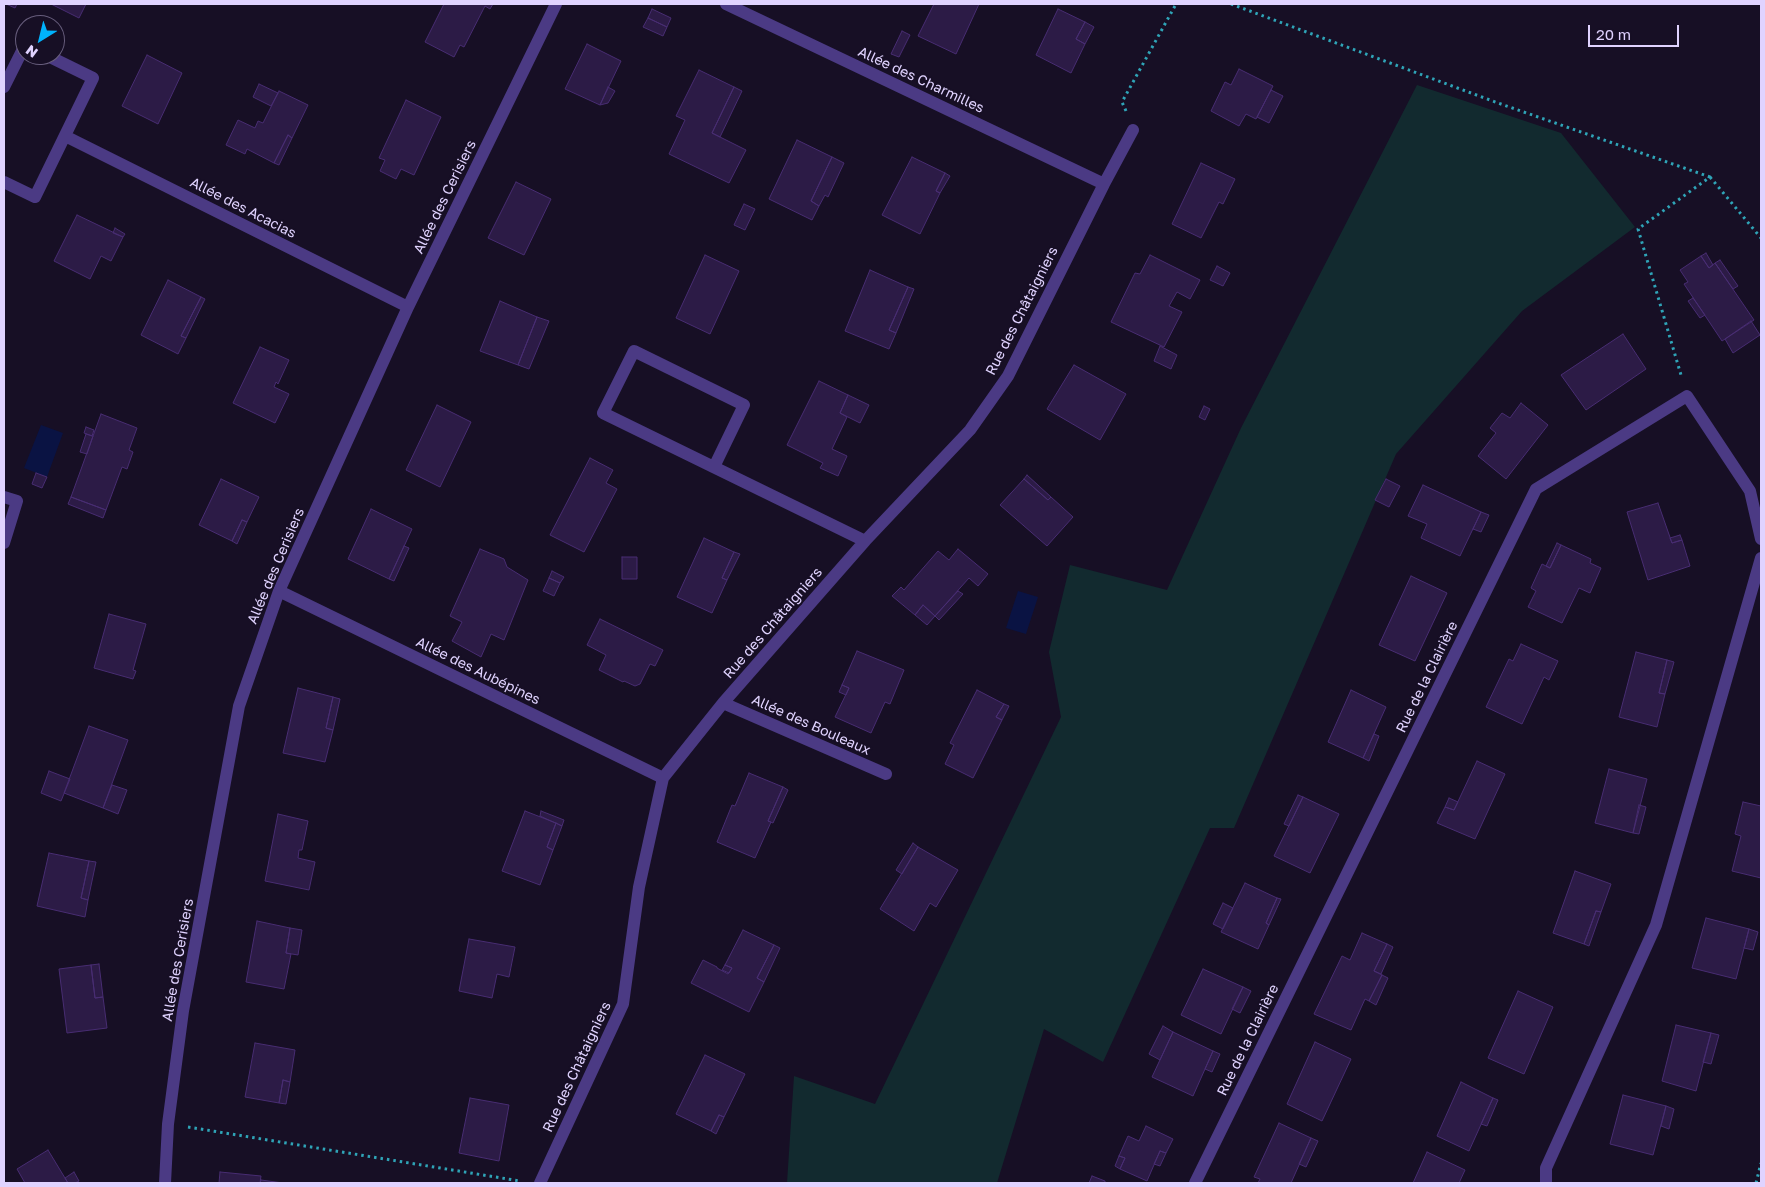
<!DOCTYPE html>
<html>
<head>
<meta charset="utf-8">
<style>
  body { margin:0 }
  #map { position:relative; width:1765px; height:1187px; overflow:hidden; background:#170f25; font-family:"Golos Text",sans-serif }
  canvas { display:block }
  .frame { position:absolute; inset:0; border:5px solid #e0d3ff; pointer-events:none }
  .north { position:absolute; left:15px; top:15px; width:50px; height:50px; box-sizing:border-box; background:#170f25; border:1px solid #675d7c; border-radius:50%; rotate:216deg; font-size:14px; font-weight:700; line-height:20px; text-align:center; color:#e0d3ff }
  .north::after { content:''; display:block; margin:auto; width:18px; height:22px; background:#00b2fd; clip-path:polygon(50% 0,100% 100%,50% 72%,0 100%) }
  .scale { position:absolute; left:1588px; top:25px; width:91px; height:22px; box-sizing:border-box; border:2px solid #e0d3ff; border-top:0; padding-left:6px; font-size:15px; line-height:18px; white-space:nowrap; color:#e0d3ff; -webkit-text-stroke:4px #170f25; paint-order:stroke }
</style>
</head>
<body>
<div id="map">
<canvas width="1765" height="1187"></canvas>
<div class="frame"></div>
<div class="north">N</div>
<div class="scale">20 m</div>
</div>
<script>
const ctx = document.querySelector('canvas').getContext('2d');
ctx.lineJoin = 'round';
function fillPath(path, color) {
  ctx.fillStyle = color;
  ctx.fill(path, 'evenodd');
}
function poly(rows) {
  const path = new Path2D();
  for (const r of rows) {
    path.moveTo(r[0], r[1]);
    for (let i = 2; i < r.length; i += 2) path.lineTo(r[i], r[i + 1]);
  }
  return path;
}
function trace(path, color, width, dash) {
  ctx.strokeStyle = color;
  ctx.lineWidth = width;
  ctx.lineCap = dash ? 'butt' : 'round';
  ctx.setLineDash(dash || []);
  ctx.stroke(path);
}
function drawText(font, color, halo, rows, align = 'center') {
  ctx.font = font + ' "Golos Text",sans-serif';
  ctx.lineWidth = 4;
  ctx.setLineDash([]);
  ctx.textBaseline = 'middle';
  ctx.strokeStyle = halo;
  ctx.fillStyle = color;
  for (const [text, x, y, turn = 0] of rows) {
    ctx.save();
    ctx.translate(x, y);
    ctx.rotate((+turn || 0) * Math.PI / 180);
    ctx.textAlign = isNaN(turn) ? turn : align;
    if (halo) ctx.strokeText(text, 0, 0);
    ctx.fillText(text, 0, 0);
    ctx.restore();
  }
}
fillPath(poly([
  [1417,85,1561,133,1635,227,1522,311,1396,454,1234,828,1210,828,1103,1062,1044,1029,997,1183,787,1183,794,1076,875,1104,1061,717,1049,652,1070,565,1167,590,1241,428]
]), '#122a2f');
fillPath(poly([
  [41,425,63,433,47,477,24,468],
  [1018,591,1038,597,1026,634,1006,628]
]), '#0a1343');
const building = poly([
  [6,4,17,4,15,8,6,4],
  [51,4,86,4,79,18,51,4],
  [444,4,493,4,490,9,485,6,464,47,460,45,454,57,425,42,444,4],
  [934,4,979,4,956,54,918,36,934,4],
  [652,9,671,18,667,27,648,18,652,9],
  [1058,9,1085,22,1076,39,1085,44,1071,73,1036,55,1058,9],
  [648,18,667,27,663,36,643,27,648,18],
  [1085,22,1094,27,1085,44,1076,39,1085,22],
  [902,31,910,35,899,57,891,54,902,31],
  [587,44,621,61,600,105,565,89,587,44],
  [147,55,182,73,158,124,122,106,147,55],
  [1239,69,1273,86,1256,119,1246,114,1239,126,1211,111,1225,82,1231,85,1239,69],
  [699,70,734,87,712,133,746,150,729,183,669,154,685,120,676,116,699,70],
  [259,84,278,93,271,106,253,97,259,84],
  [608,87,615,91,608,103,600,105,608,87],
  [734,87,742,91,720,137,712,133,734,87],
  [1271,90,1283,96,1269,123,1257,117,1271,90],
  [279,91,308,105,292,138,288,135,274,163,247,149,245,154,226,145,238,120,255,128,258,121,263,123,279,91],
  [406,100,441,117,414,175,401,169,396,179,380,171,385,160,379,158,406,100],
  [288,135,292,138,279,165,274,163,288,135],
  [797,140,832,157,811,201,819,206,812,220,769,199,797,140],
  [832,157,844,163,828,197,825,195,819,206,811,201,832,157],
  [912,157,945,173,936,191,940,193,920,234,882,215,912,157],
  [1201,163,1235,179,1223,204,1219,202,1201,238,1172,224,1201,163],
  [945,173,950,176,940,193,936,191,945,173],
  [516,182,551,199,524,255,488,238,516,182],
  [744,204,755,209,745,230,734,225,744,204],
  [77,215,123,237,111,261,101,256,90,279,54,261,77,215],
  [115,228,125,234,123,237,113,233,115,228],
  [1706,253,1713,265,1709,268,1701,256,1706,253],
  [705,255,739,271,710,334,676,318,705,255],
  [1150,255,1200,280,1190,299,1177,292,1169,306,1182,312,1164,347,1111,322,1135,273,1140,274,1150,255],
  [1701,256,1709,268,1715,263,1754,320,1722,341,1684,284,1688,282,1680,270,1701,256],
  [1720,260,1738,286,1733,289,1715,263,1720,260],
  [1217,266,1230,273,1223,286,1210,280,1217,266],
  [870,270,908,287,889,330,896,333,889,349,845,331,870,270],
  [168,280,201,297,181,336,186,338,178,354,141,335,168,280],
  [908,287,914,289,896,333,889,330,908,287],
  [201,297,205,299,186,338,181,336,201,297],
  [1693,298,1705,315,1700,318,1688,301,1693,298],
  [500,301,537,317,518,365,480,351,500,301],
  [537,317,549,321,529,369,518,365,537,317],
  [1751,321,1760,335,1733,353,1725,339,1751,321],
  [1623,334,1646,369,1586,410,1561,375,1623,334],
  [1160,346,1177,355,1171,369,1154,361,1160,346],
  [260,347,289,360,278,384,276,382,274,387,289,394,275,423,233,403,260,347],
  [1074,365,1126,394,1100,440,1047,409,1074,365],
  [819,381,848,395,840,413,847,417,832,449,847,456,838,476,820,468,823,463,787,445,819,381],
  [848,395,869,405,860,423,840,413,848,395],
  [1521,403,1548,425,1506,479,1478,456,1496,433,1490,428,1502,413,1510,418,1521,403],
  [437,405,471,422,440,487,406,470,437,405],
  [1204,406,1210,409,1205,420,1199,417,1204,406],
  [101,414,137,428,129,450,133,452,127,469,122,467,106,510,71,497,101,414],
  [86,427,94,430,92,436,84,433,86,427],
  [86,434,93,436,87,454,80,452,86,434],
  [590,458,613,470,606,483,617,489,584,552,550,535,590,458],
  [36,473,47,477,42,488,32,484,36,473],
  [1027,475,1051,497,1048,500,1024,479,1027,475],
  [221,479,259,497,247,522,242,520,232,541,199,525,221,479],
  [1024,479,1048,500,1051,497,1073,517,1047,546,1000,505,1024,479],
  [1386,479,1400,486,1389,507,1375,500,1386,479],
  [1423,485,1481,512,1460,556,1421,538,1427,524,1408,516,1423,485],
  [71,497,106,510,103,518,68,504,71,497],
  [1658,503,1672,543,1682,540,1690,566,1648,580,1627,512,1658,503],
  [371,509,412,529,389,579,348,559,371,509],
  [1481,512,1489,515,1481,532,1473,529,1481,512],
  [242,520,247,522,237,544,232,541,242,520],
  [1680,535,1682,540,1672,543,1670,538,1680,535],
  [704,538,734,552,722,578,727,580,712,613,677,597,704,538],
  [1557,543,1561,545,1550,568,1546,566,1557,543],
  [1561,545,1591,559,1590,563,1601,568,1590,593,1579,588,1562,623,1528,607,1536,591,1531,588,1542,564,1550,568,1561,545],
  [404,546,409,548,394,581,389,579,404,546],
  [480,549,504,559,507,567,528,580,504,640,491,634,481,657,452,641,462,622,450,616,480,549],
  [958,549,988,574,978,586,969,578,935,616,923,605,915,615,892,596,901,587,904,590,938,551,949,560,958,549],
  [734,552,740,554,727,580,722,578,734,552],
  [622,557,637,557,637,579,622,579,622,557],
  [552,571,564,577,560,583,549,578,552,571],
  [1411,576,1447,593,1415,661,1379,645,1411,576],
  [549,578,560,583,554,596,543,591,549,578],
  [958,591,963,594,939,620,935,616,958,591],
  [923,605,935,616,927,625,915,615,923,605],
  [109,614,146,624,133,670,136,671,133,679,94,668,109,614],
  [600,619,663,650,655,666,650,664,640,684,635,686,624,681,623,682,599,670,606,655,587,645,600,619],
  [1521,644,1558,661,1549,680,1544,677,1522,724,1486,707,1509,659,1513,661,1521,644],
  [857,651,904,670,890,704,885,702,871,733,835,717,849,688,842,685,857,651],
  [1636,652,1667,660,1659,693,1665,694,1657,727,1619,717,1636,652],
  [1667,660,1674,662,1665,694,1659,693,1667,660],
  [842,685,849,688,846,695,839,692,842,685],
  [298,688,333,697,326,728,333,730,325,762,283,753,298,688],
  [977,690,1004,704,996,717,1002,720,973,778,945,764,954,745,950,743,977,690],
  [1351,690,1386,707,1363,758,1328,742,1351,690],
  [333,697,340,699,333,730,326,728,333,697],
  [1004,704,1009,706,1002,720,996,717,1004,704],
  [89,726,128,740,103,808,64,793,89,726],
  [1374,734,1379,736,1369,761,1363,758,1374,734],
  [1477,761,1505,774,1475,839,1437,823,1445,807,1454,810,1477,761],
  [1609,769,1647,779,1633,833,1595,823,1609,769],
  [49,771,70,779,61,801,41,793,49,771],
  [749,773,783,787,768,821,771,822,755,858,717,842,732,805,735,806,749,773],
  [112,785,127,790,118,814,103,808,112,785],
  [783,787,788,790,773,823,768,821,783,787],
  [1298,795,1303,797,1289,826,1284,824,1298,795],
  [1303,797,1339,814,1310,873,1274,856,1303,797],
  [1449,798,1458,802,1454,810,1445,807,1449,798],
  [1743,802,1761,806,1761,878,1732,871,1741,836,1735,834,1743,802],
  [1639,805,1646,807,1639,834,1633,833,1639,805],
  [525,811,556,823,547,847,553,850,540,885,502,871,525,811],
  [541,811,564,820,562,826,540,816,541,811],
  [278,814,308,821,302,850,299,850,298,858,315,862,309,890,265,881,278,814],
  [556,823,562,826,553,850,547,847,556,823],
  [913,843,918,847,902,874,896,870,913,843],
  [918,847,958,870,936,907,930,903,914,931,880,909,918,847],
  [49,853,89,861,81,898,88,900,85,917,37,906,49,853],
  [89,861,96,862,88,900,81,898,89,861],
  [1575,871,1611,884,1601,912,1596,911,1584,944,1553,933,1575,871],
  [1245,883,1277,898,1266,923,1269,925,1258,949,1221,932,1245,883],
  [1277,898,1281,899,1269,925,1266,923,1277,898],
  [1223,903,1233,908,1223,929,1213,924,1223,903],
  [1596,911,1601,912,1589,946,1584,944,1596,911],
  [1706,918,1749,929,1736,979,1692,968,1706,918],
  [257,921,290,928,286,953,291,954,284,989,246,982,257,921],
  [290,928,302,930,298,955,286,953,290,928],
  [1749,929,1758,932,1753,950,1744,948,1749,929],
  [743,930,774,945,757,978,764,982,749,1012,691,983,703,960,717,967,717,968,728,974,732,968,725,965,743,930],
  [1362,933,1387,944,1374,971,1382,975,1369,1001,1365,999,1351,1030,1314,1014,1342,956,1350,960,1362,933],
  [469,939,515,947,509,977,497,974,492,998,459,991,469,939],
  [1387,944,1393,947,1381,974,1374,971,1387,944],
  [774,945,780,948,764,982,757,978,774,945],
  [99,964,103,997,95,998,91,965,99,964],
  [91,965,95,998,103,997,107,1028,67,1033,59,969,91,965],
  [725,965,732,968,729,973,722,970,725,965],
  [1203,969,1243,987,1221,1034,1181,1015,1203,969],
  [1382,975,1388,978,1376,1005,1369,1001,1382,975],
  [1243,987,1251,991,1240,1013,1232,1009,1243,987],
  [1518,991,1553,1007,1524,1074,1488,1058,1518,991],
  [1676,1025,1711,1033,1696,1091,1662,1081,1676,1025],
  [1163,1026,1173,1032,1160,1060,1149,1054,1163,1026],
  [1173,1032,1213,1051,1193,1096,1152,1077,1173,1032],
  [1711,1033,1719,1035,1711,1064,1703,1062,1711,1033],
  [1315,1042,1351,1059,1322,1121,1287,1104,1315,1042],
  [255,1043,295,1050,290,1082,283,1080,279,1103,245,1097,255,1043],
  [1213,1051,1220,1054,1212,1072,1205,1069,1213,1051],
  [705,1055,745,1074,724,1117,719,1115,711,1131,676,1114,705,1055],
  [283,1080,290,1082,286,1104,279,1103,283,1080],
  [1461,1082,1493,1098,1469,1151,1437,1136,1461,1082],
  [1623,1095,1666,1106,1653,1155,1610,1144,1623,1095],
  [470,1098,509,1105,499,1161,459,1153,470,1098],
  [1493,1098,1498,1100,1487,1126,1481,1124,1493,1098],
  [1666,1106,1674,1109,1669,1129,1661,1126,1666,1106],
  [719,1115,724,1117,716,1134,711,1131,719,1115],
  [1279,1123,1311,1138,1291,1183,1258,1183,1260,1179,1254,1177,1279,1123],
  [1146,1126,1173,1139,1166,1153,1160,1151,1147,1181,1120,1169,1125,1158,1119,1156,1128,1136,1139,1141,1146,1126],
  [1311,1138,1318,1141,1306,1167,1299,1164,1311,1138],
  [48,1150,68,1183,25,1183,17,1169,48,1150],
  [1160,1151,1166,1153,1160,1166,1154,1164,1160,1151],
  [1427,1152,1465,1170,1459,1183,1413,1183,1427,1152],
  [1119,1156,1125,1158,1120,1169,1115,1166,1119,1156],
  [74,1172,79,1181,75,1183,68,1183,65,1178,74,1172],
  [220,1172,261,1176,260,1183,219,1183,220,1172],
  [1092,1176,1105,1181,1105,1183,1089,1183,1092,1176],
  [261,1180,283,1183,260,1183,261,1180]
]);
fillPath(building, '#2c1b46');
trace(building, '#482d72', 1);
trace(poly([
  [1231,4,1498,103,1710,177,1638,229,1681,375],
  [1126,111,1122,102,1176,4],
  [1710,177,1761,238],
  [188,1127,520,1181],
  [1756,1183,1761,1163]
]), '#2fa4b7', 3, [2.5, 4]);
trace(poly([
  [726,4,1104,184],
  [4,87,25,45],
  [65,136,408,307],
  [4,182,35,197,93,78,46,55],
  [714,467,744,405,634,351,603,413,865,541],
  [4,497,17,501,4,543],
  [279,591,663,778],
  [723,703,886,774],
  [165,1183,168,1124,183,1011,239,706,279,591,408,307,556,4],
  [540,1183,623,1004,639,887,663,778,723,703,865,541,970,430,1008,376,1104,184,1133,130],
  [1195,1183,1536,489,1687,396,1750,491,1761,539],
  [1546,1183,1546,1168,1656,925,1761,558]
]), '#4b3a84', 12);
drawText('14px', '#e0d3ff', '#170f25', [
  ["Allée des Charmilles",921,80,25],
  ["Allée des Cerisiers",445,197,-64],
  ["Allée des Acacias",243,208,27],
  ["Rue des Châtaigniers",1022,311,-63],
  ["Allée des Cerisiers",276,566,-67],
  ["Rue des Châtaigniers",773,623,-49],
  ["Allée des Aubépines",478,671,26],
  ["Rue de la Clairière",1427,677,-64],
  ["Allée des Bouleaux",811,725,24],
  ["Allée des Cerisiers",178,960,-80],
  ["Rue de la Clairière",1248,1040,-64],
  ["Rue des Châtaigniers",577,1067,-65]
]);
</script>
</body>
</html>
